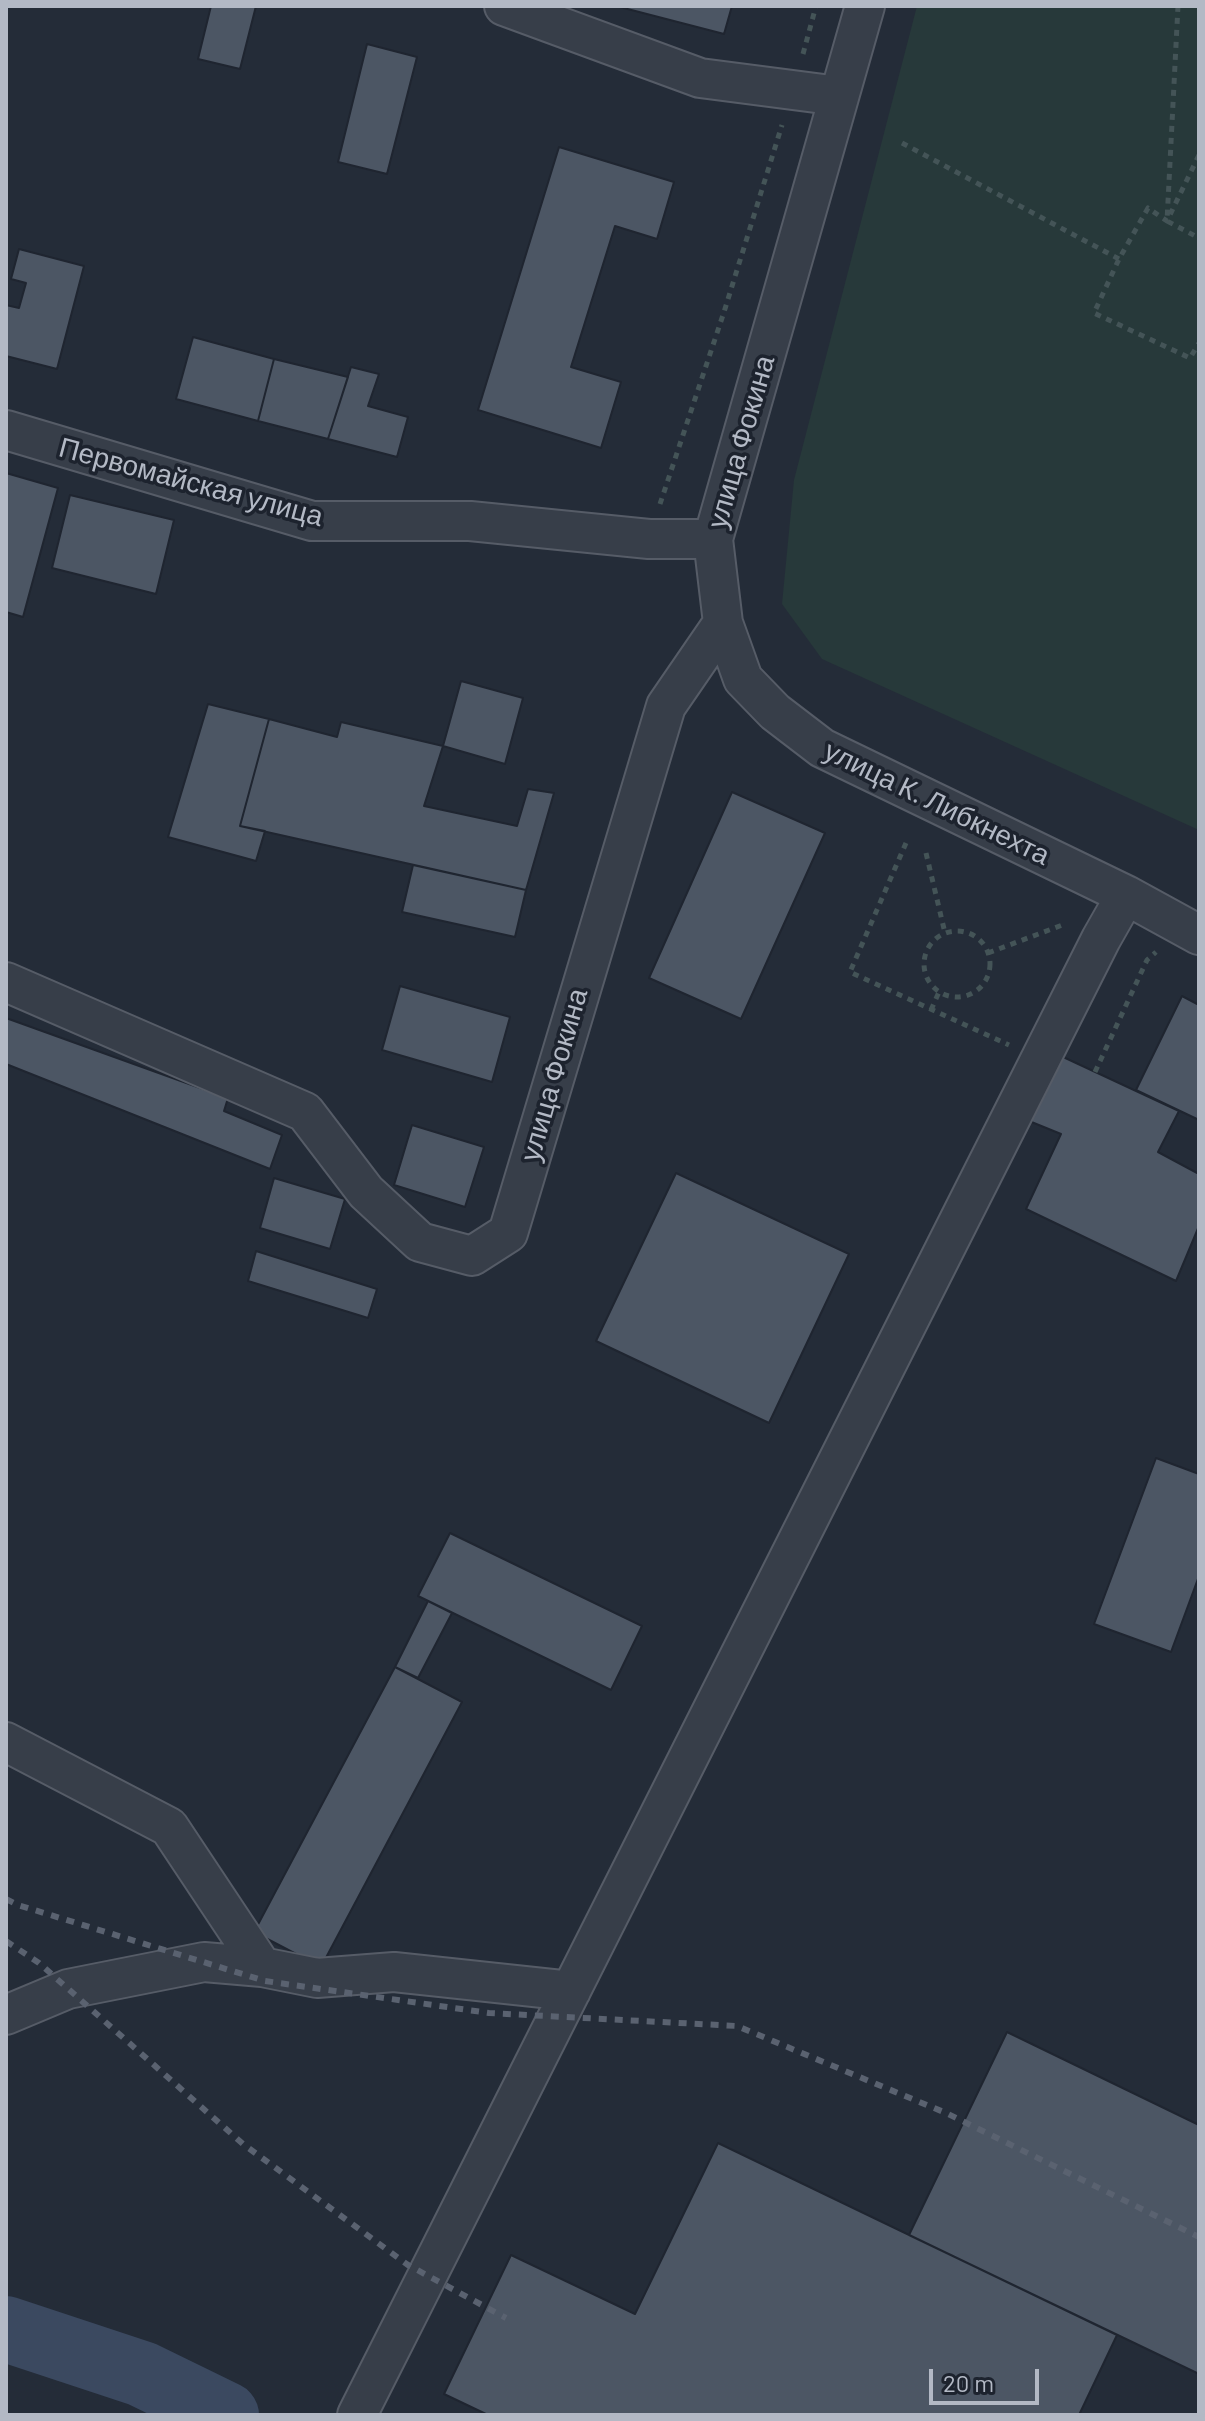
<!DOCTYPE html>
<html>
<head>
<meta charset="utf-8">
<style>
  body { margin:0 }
  #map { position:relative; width:1205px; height:2421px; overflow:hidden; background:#242c38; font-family:Barlow,sans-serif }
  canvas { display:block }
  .frame { position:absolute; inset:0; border:8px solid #b3b9c5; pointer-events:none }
  .scale { position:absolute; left:929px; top:2369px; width:110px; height:36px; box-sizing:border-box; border:4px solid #b3b9c5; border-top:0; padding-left:10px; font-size:24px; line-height:28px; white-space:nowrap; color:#b3b9c5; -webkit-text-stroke:6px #1d232e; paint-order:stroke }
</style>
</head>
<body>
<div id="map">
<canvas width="1205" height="2421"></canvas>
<div class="frame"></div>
<div class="scale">20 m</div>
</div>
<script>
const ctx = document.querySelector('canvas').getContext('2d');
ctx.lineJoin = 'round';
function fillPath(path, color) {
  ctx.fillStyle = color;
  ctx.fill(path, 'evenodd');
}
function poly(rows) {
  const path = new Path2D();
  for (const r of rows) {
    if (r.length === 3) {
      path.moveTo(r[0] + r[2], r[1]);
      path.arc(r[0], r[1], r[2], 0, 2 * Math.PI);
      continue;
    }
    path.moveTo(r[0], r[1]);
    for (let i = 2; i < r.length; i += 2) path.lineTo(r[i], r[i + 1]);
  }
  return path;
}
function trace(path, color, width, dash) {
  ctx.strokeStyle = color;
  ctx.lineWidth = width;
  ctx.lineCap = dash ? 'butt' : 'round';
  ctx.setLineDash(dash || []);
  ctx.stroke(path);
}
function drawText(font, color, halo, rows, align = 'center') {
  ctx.font = font + ' Barlow,sans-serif';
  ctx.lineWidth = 7;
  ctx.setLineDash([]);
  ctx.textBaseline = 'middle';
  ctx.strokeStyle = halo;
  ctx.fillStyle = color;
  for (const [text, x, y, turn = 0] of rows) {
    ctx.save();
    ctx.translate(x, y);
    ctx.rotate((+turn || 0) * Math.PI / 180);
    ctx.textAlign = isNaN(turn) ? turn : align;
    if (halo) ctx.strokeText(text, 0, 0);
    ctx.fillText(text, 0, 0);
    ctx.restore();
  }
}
fillPath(poly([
  [917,6,1199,6,1199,830,822,659,782,604,794,480]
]), '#27393a');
trace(poly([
  [6,2329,142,2374,226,2415]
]), '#3b4960', 66);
const building = poly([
  [211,6,256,6,240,69,198,59,211,6],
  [616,6,732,6,724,34,616,6],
  [367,44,417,57,387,174,338,162,367,44],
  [559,147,674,182,657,239,615,226,571,367,621,382,601,448,478,410,559,147],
  [19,249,84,266,57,369,6,356,6,305,19,308,26,283,11,279,19,249],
  [193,337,274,359,258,421,176,399,193,337],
  [274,359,348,377,328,439,258,421,274,359],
  [351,367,379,374,368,406,408,417,397,457,328,439,351,367],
  [6,473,58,488,23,617,6,612,6,473],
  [70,495,174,520,156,594,52,568,70,495],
  [461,681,523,698,505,764,443,746,461,681],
  [208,704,269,719,240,826,265,831,256,861,168,837,208,704],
  [269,719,337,737,341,722,443,746,424,806,517,826,528,789,554,793,526,890,240,826,269,719],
  [732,792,825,833,741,1019,649,978,732,792],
  [413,865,526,890,515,937,402,912,413,865],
  [400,986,510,1017,492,1082,382,1050,400,986],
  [1182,996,1199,1005,1199,1120,1136,1090,1182,996],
  [6,1018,228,1098,224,1111,282,1135,270,1169,6,1064,6,1018],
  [1061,1056,1179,1111,1158,1152,1199,1174,1199,1226,1176,1281,1026,1209,1061,1134,1029,1121,1061,1056],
  [412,1125,484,1147,465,1207,394,1185,412,1125],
  [676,1173,849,1254,769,1423,596,1341,676,1173],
  [274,1178,345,1199,330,1249,260,1228,274,1178],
  [256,1251,377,1289,368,1318,248,1281,256,1251],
  [1156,1458,1199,1474,1199,1576,1171,1652,1094,1624,1156,1458],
  [450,1533,642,1626,611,1690,418,1596,450,1533],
  [428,1601,452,1613,418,1678,395,1667,428,1601],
  [395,1667,462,1702,321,1967,254,1932,395,1667],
  [1007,2032,1199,2125,1199,2374,909,2235,1007,2032],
  [718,2143,1117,2335,1079,2415,488,2415,444,2394,511,2255,635,2314,718,2143]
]);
fillPath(building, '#4c5664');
trace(building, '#1f2530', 2);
const minor = poly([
  [504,6,700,78,839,96],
  [865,6,713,539,723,623,743,679,775,712,822,748,1126,895,1199,935],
  [6,430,312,521,470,521,649,539,713,539],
  [6,982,305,1112,366,1192,420,1242,472,1256,508,1233,666,706,723,623],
  [6,1742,169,1827,262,1967],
  [6,2015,68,1989,204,1962,262,1967,317,1978,394,1972,571,1991],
  [357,2415,1101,939,1126,895]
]);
trace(minor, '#565c67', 42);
trace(poly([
  [1178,6,1167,221,1199,238],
  [803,54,816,6],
  [902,143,1119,259],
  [1199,155,1167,221,1148,208,1119,259,1094,313,1190,358,1199,343],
  [660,504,724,312,782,125],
  [906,843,850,972,1009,1045],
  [926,853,945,933],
  [957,964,33],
  [988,953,1065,924],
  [931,1010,939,992],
  [1095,1072,1147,960,1156,952]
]), '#445457', 5, [6, 6]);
trace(minor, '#373e49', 38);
trace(poly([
  [6,1899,18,1905,265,1981,489,2013,737,2026,946,2113,1199,2237],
  [6,1941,39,1963,243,2144,408,2265,506,2318]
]), '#5a6270', 6, [8, 8]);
drawText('28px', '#b3b9c5', '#1d232e', [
  ["улица Фокина",741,442,-74],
  ["Первомайская улица",191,482,15],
  ["улица К. Либкнехта",937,803,26],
  ["улица Фокина",554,1075,-74]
]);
</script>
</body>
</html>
